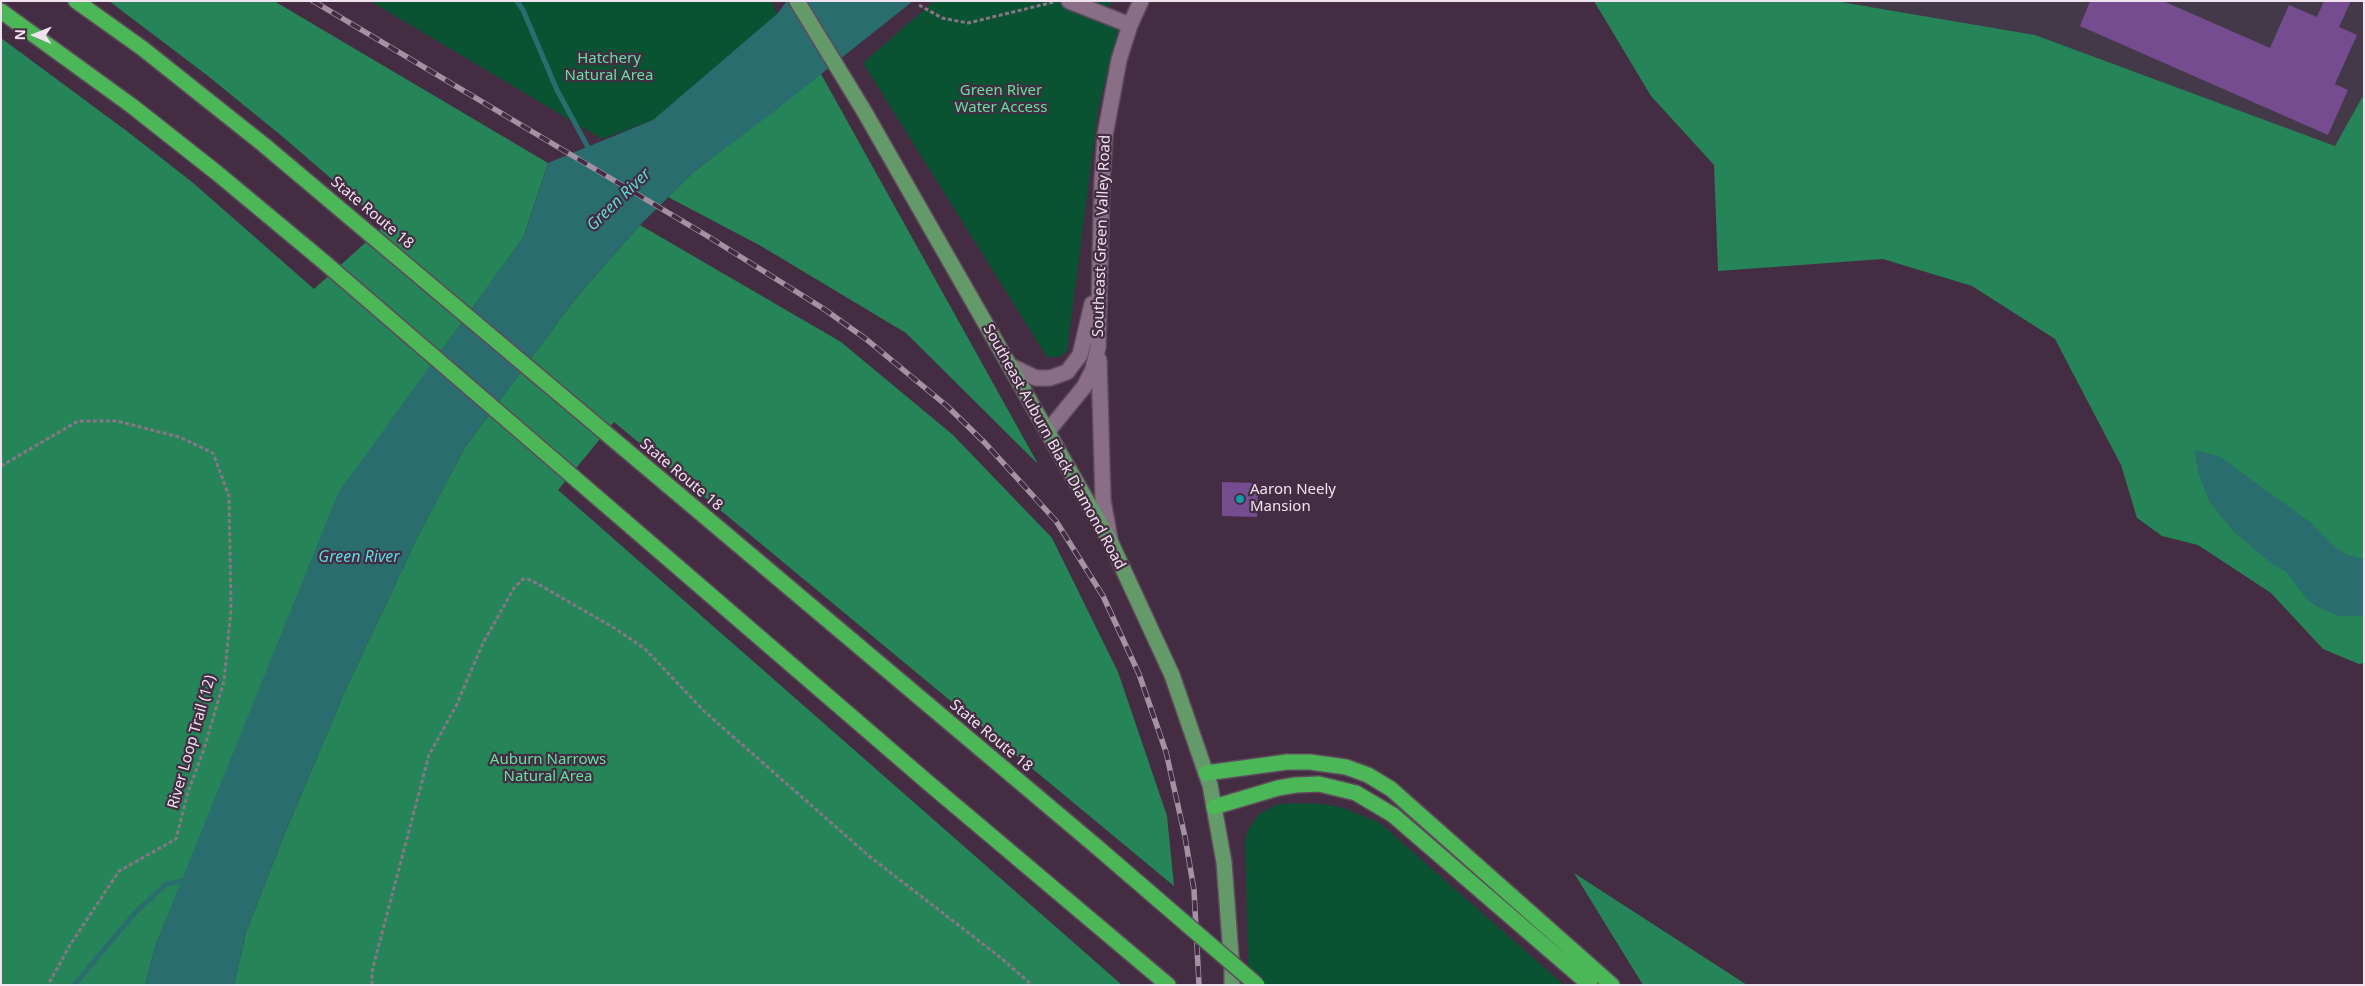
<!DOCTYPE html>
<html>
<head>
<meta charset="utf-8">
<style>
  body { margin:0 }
  #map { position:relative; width:2365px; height:986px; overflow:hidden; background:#442d42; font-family:"Noto Sans",sans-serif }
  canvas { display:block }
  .frame { position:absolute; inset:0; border:2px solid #f1e2ef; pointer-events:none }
  .north { position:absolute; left:10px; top:10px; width:50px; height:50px; -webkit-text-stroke:4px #442d42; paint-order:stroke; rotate:271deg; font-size:14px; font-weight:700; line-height:20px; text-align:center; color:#f1e2ef }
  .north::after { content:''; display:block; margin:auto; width:18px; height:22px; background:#f1e2ef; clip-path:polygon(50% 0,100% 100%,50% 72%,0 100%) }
</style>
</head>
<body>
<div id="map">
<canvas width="2365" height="986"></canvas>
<div class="frame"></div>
<div class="north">N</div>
</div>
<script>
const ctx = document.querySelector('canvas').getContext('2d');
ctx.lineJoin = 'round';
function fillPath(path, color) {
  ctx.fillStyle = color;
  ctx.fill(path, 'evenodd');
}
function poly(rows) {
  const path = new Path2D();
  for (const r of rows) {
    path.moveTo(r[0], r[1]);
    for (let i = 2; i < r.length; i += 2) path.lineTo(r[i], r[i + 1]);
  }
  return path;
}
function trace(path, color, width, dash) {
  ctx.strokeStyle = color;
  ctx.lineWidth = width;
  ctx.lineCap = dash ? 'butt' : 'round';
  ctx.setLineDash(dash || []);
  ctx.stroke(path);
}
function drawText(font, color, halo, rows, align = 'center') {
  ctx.font = font + ' "Noto Sans",sans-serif';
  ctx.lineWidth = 4.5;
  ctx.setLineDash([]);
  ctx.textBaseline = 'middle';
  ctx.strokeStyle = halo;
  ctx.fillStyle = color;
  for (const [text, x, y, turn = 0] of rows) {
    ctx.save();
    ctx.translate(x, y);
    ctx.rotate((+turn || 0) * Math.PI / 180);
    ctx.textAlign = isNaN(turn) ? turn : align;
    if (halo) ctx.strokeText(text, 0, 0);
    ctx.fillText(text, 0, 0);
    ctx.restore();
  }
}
fillPath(poly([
  [1835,1,2364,1,2364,94,2335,146,2035,35]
]), '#433949');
fillPath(poly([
  [370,1,772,1,777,14,653,120,602,139],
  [934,1,1112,1,1108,10,1120,23,1098,110,1067,351,1059,357,1047,357,863,63],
  [1292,803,1325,804,1344,808,1380,823,1564,985,1249,985,1245,840,1248,830,1259,814,1276,805]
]), '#095333');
fillPath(poly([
  [109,1,274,1,548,163,523,238,419,382,217,797,156,944,145,985,1,985,1,38,128,132,192,182,314,289,385,225,283,137,208,76],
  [1594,1,1835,1,2035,35,2335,146,2364,94,2364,663,2359,664,2323,649,2271,593,2198,545,2162,536,2137,518,2121,465,2055,339,1972,286,1883,259,1718,271,1714,165,1651,96],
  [821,74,1038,464,906,333,761,246,668,197,696,170],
  [640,225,841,342,953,435,1052,538,1118,672,1167,816,1174,886,614,422,558,490,1122,985,234,985,246,932,285,833,345,691,417,538,465,447,575,299],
  [1574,873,1747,985,1643,985]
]), '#258558');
fillPath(poly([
  [787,1,913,1,776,110,696,170,640,225,575,299,465,447,417,538,345,691,285,833,246,932,234,985,145,985,156,944,338,493,523,238,548,163,653,120,777,14],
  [2194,450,2219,456,2310,522,2336,548,2348,555,2364,559,2364,616,2339,616,2316,606,2307,599,2285,571,2273,565,2233,531,2209,501,2199,475]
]), '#296d6e');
trace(poly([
  [517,1,523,10,557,90,590,151],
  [74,985,135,913,166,884,188,880]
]), '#296d6e', 5);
fillPath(poly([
  [2090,1,2163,1,2270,48,2289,5,2317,17,2324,1,2351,1,2339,27,2357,35,2335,84,2348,90,2328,135,2080,26],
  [1222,482,1258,483,1257,517,1222,516]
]), '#754c8f');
const minor = poly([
  [1069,1,1130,25],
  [1099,360,1103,500,1110,539],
  [1011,366,1036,378,1050,378,1067,372,1080,355,1092,304],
  [1048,431,1084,387,1093,369,1098,347,1102,181,1105,135,1119,60,1130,25,1141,1]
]);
const major = poly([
  [797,1,864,111,1111,543,1172,675,1210,785,1224,862,1232,969,1232,985]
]);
const highway = poly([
  [76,1,142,48,264,145,1097,847],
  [1,11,132,106,217,173,324,262,932,786,1168,985],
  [1206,773,1287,762,1310,762,1346,767,1368,775,1391,789,1612,985],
  [1214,807,1278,788,1296,785,1319,784,1356,793,1393,815,1590,985]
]);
trace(minor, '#5e4a5c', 18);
trace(major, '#5e4a5c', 18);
trace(highway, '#5e4a5c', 18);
trace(poly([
  [919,5,942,18,968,23,1054,2],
  [1,466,78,421,117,421,179,437,213,453,229,496,231,610,224,681,204,749,188,792,176,839,119,871,70,945,48,985],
  [372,985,372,971,429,755,456,706,483,643,514,588,523,579,531,580,616,629,645,649,705,712,869,856,1001,958,1032,985]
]), '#897587', 3, [4, 2.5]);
trace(minor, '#896e86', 15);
trace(major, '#649a6a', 15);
trace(highway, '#4bb757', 15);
const rail = poly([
  [313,1,709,237,824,309,866,339,947,406,985,443,1056,521,1103,596,1139,674,1166,752,1185,837,1194,890,1199,985]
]);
trace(rail, '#a491a2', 5.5);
trace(rail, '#442d42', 4, [11]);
const highwayBridge = poly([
  [1097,847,1257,985]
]);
trace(highwayBridge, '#5e4a5c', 18, []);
trace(highwayBridge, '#4bb757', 15);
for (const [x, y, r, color] of [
  [1240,499,5,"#0f9aa8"]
]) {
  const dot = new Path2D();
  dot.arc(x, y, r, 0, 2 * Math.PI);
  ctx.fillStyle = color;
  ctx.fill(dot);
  trace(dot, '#442d42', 2);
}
drawText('15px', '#64dfa0', '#442d42', [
  ["Hatchery",609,59],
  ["Natural Area",609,76],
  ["Green River",1001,91],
  ["Water Access",1001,108],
  ["Auburn Narrows",548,760],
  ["Natural Area",548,777]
]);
drawText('15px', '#f1e2ef', '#442d42', [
  ["State Route 18",372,213,40],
  ["Southeast Green Valley Road",1102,236,-88],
  ["Southeast Auburn Black Diamond Road",1054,447,61],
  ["State Route 18",681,475,40],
  ["State Route 18",991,736,40],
  ["River Loop Trail (12)",192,742,-74]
]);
drawText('15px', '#f1e2ef', '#442d42', [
  ["Aaron Neely",1250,490],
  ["Mansion",1250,507]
], 'left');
drawText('italic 16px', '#59dcdf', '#442d42', [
  ["Green River",619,200,-44],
  ["Green River",359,557]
]);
</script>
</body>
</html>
